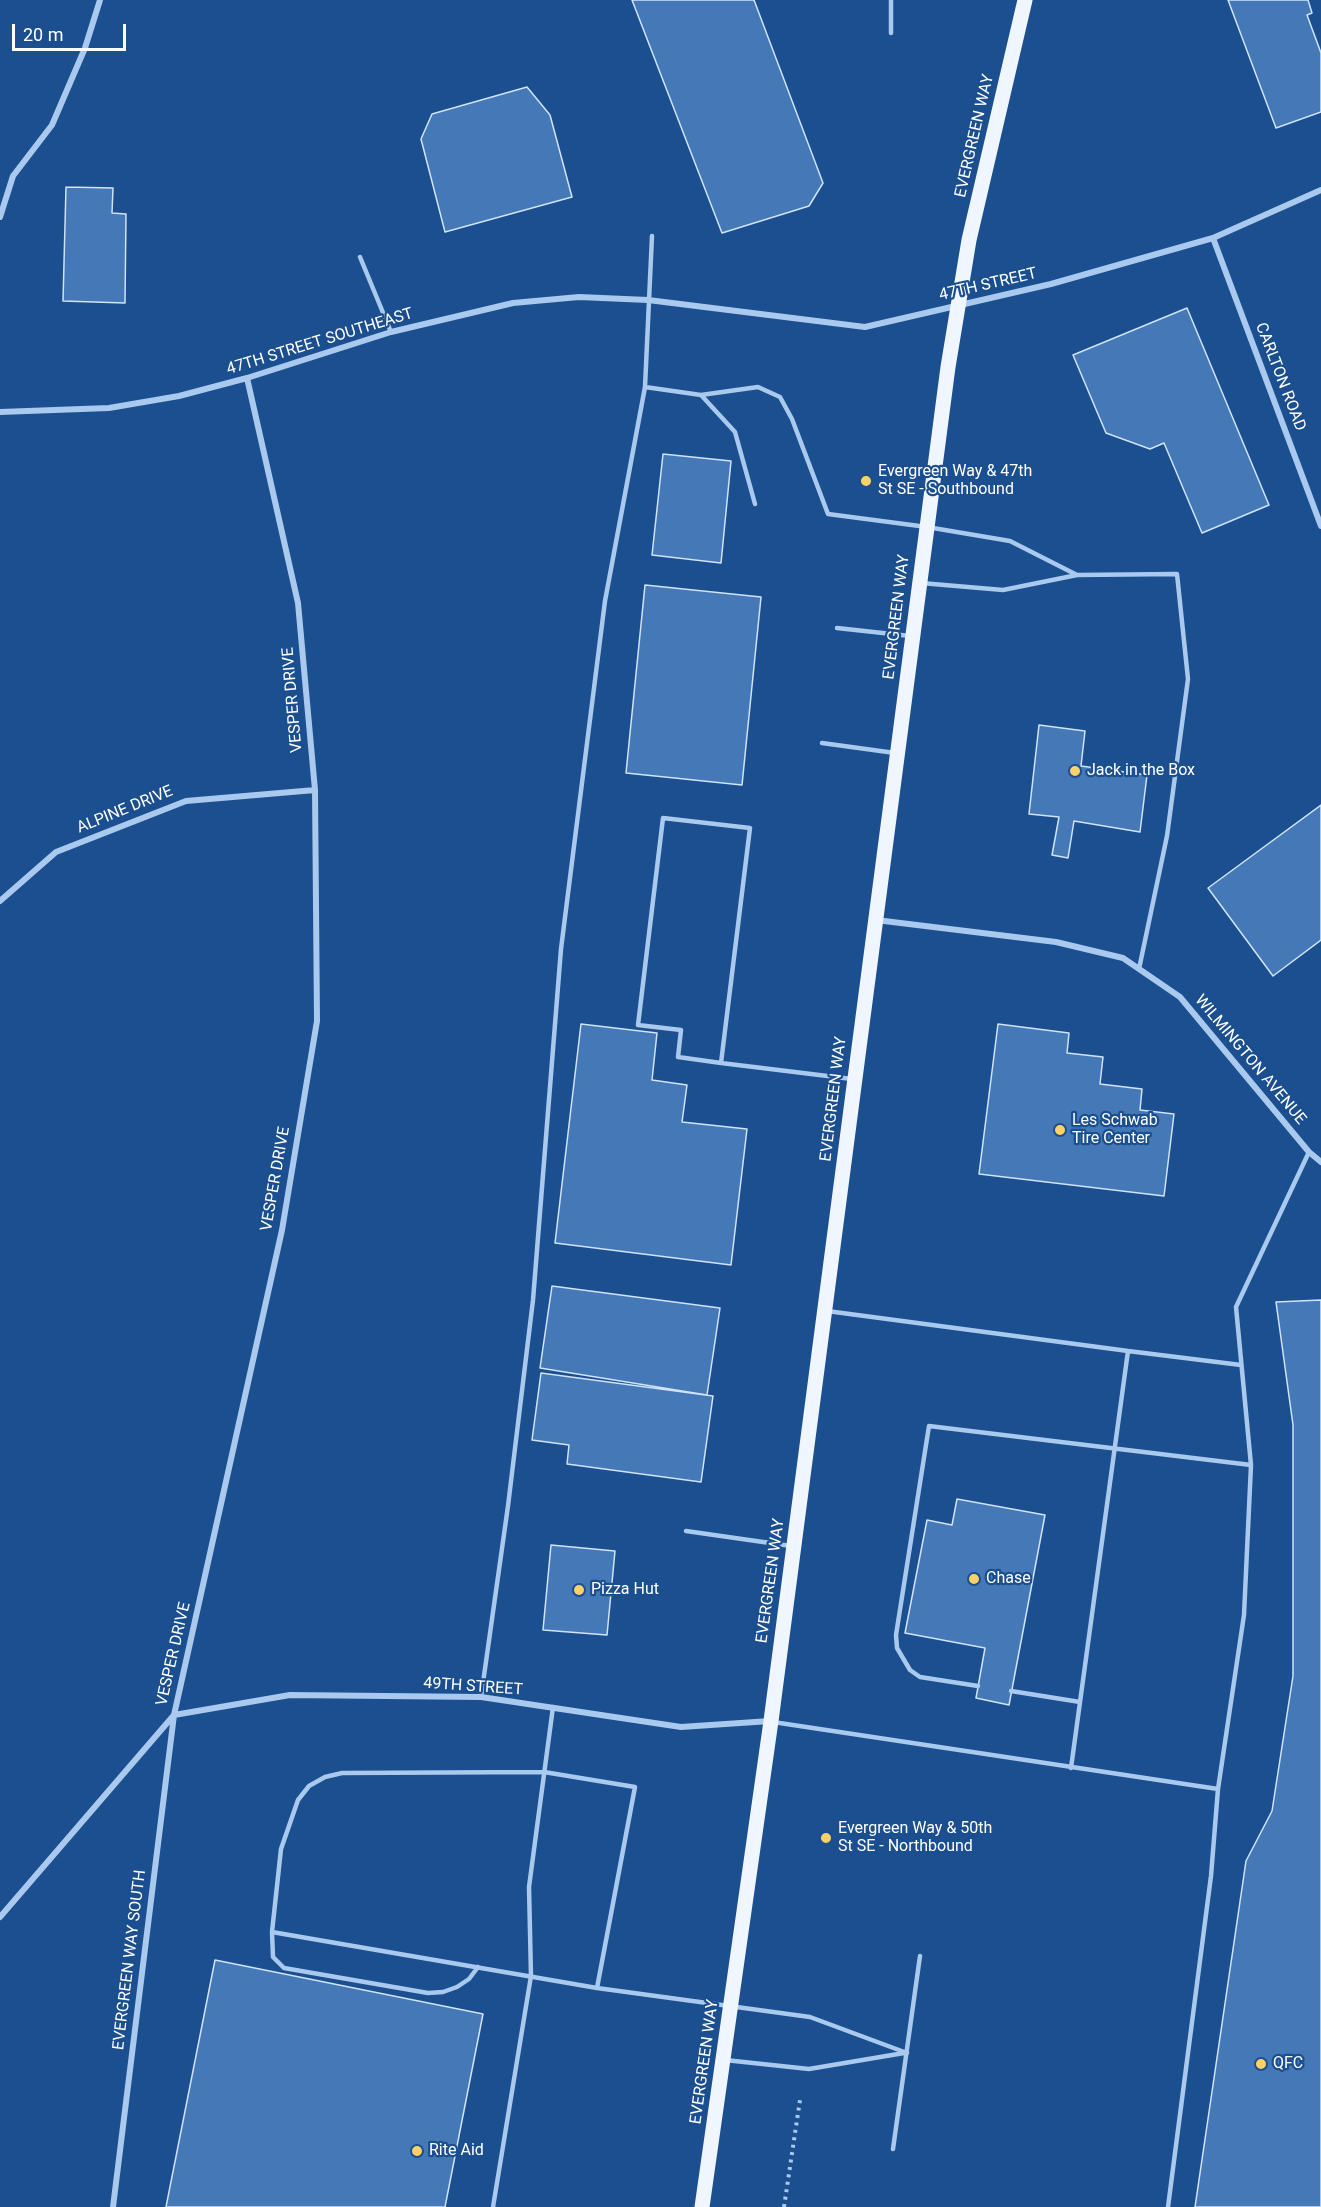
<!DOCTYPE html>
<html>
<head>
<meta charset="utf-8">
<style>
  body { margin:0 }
  #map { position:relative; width:1321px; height:2207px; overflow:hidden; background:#1b4f8f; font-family:Roboto,sans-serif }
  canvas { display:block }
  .scale { position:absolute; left:12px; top:24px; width:114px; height:27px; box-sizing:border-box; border:3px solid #fff; border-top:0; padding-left:8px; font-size:18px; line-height:21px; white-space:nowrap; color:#fff; -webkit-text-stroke:4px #1b4f8f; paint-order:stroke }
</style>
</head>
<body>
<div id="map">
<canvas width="1321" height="2207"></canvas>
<div class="scale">20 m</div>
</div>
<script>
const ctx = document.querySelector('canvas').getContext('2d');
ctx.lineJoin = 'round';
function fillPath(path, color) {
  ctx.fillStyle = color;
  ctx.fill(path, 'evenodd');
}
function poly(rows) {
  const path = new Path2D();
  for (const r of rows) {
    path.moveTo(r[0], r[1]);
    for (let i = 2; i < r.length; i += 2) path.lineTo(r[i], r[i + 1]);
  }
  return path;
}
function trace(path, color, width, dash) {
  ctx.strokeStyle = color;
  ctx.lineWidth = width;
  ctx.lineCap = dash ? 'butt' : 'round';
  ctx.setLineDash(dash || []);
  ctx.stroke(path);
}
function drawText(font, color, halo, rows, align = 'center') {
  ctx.font = font + ' Roboto,sans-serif';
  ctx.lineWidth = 4.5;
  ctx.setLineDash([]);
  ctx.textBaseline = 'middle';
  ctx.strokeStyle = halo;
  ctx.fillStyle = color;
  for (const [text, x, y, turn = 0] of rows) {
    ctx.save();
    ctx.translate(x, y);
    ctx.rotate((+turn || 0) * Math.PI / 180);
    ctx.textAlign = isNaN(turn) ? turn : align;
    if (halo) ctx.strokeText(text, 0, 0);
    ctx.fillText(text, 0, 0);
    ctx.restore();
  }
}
const building = poly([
  [632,0,754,0,823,183,809,206,722,233,632,0],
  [1228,0,1308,0,1312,13,1307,15,1321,53,1321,112,1276,128,1228,0],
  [527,87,550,115,572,197,445,232,421,139,432,114,527,87],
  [66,187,113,188,112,213,126,214,125,303,63,301,66,187],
  [1187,308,1269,505,1202,533,1164,443,1150,449,1106,433,1073,355,1187,308],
  [663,454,731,461,721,563,652,555,663,454],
  [645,585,761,597,742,785,626,773,645,585],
  [1039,725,1085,731,1081,766,1147,775,1140,832,1074,821,1068,858,1052,855,1059,817,1029,814,1039,725],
  [1321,805,1321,940,1273,976,1208,888,1321,805],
  [581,1024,657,1033,652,1080,687,1085,682,1122,747,1129,731,1265,555,1243,581,1024],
  [998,1024,1069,1033,1067,1053,1103,1057,1100,1084,1142,1089,1140,1110,1174,1114,1164,1196,979,1174,998,1024],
  [552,1286,720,1308,707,1395,540,1368,552,1286],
  [1321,1300,1321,2207,1195,2207,1246,1861,1272,1811,1293,1676,1293,1425,1276,1302,1321,1300],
  [541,1373,713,1396,701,1482,567,1464,569,1445,532,1440,541,1373],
  [957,1499,1045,1515,1009,1705,976,1698,985,1648,905,1633,927,1520,952,1525,957,1499],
  [551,1545,615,1551,607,1635,543,1630,551,1545],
  [215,1960,483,2014,445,2207,166,2207,215,1960]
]);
fillPath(building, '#4478b7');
trace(building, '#cfe3fa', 1.5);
trace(poly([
  [784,2207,800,2100]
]), '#a9c9ee', 4, [3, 4.5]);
trace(poly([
  [891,0,891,33],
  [652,236,645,387,701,395,735,432,755,504],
  [360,257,391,332],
  [701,395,758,387,780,397,792,419,828,514,927,527,1010,541,1077,575],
  [921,583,1003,590,1077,575,1177,574,1188,679,1167,836,1139,969],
  [837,628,910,636],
  [822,743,895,753],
  [721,1063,678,1057,681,1030,638,1025,663,818,750,828,721,1063,852,1079],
  [827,1311,1128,1351],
  [686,1531,791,1546],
  [978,1686,920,1677,910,1670,897,1648,896,1635,929,1426,1251,1465],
  [1011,1691,1080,1702],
  [481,1697,508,1506,533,1300,561,949,605,601,645,387],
  [773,1722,1218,1789,1244,1615,1251,1465,1236,1307,1309,1152],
  [1071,1768,1128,1351,1241,1365],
  [272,1932,273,1957,284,1968,428,1993,443,1992,457,1987,469,1979,478,1967],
  [597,1988,635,1787,544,1772,342,1773,325,1777,309,1786,298,1800,281,1849,272,1932,597,1988,810,2017,907,2053],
  [725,2060,809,2069,904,2053],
  [893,2149,920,1956],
  [493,2207,531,1976,529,1887,553,1707],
  [1168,2207,1211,1876,1218,1789]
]), '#a9c9ee', 4.5);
trace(poly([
  [0,217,13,176,52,125,85,48,100,0],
  [1213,238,1321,526],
  [0,412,109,408,179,396,247,378,391,332,513,303,579,297,648,300,865,327,1051,284,1213,238,1321,190],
  [0,901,56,852,186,801,315,790],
  [876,920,1056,942,1123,958,1180,997,1309,1152,1321,1162],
  [0,1917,174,1715,282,1230,317,1021,315,790,298,603,247,378],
  [113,2207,174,1715,290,1695,481,1697,681,1727,770,1721]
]), '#a9c9ee', 6);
trace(poly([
  [702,2207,771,1721,948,367,969,240,1025,0]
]), '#f0f6ff', 15);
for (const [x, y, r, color] of [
  [866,481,6,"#ffd166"],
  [1075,771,6,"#ffd166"],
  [1060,1130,6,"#ffd166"],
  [974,1579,6,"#ffd166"],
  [579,1590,6,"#ffd166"],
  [826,1838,6,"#ffd166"],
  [1261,2064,6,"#ffd166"],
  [417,2151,6,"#ffd166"]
]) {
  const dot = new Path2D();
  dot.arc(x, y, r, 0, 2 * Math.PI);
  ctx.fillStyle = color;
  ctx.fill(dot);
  trace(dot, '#1b4f8f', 2);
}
drawText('16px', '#fff', '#1b4f8f', [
  ["EVERGREEN WAY",975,136,-77],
  ["47TH STREET",988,285,-13],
  ["47TH STREET SOUTHEAST",320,342,-17],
  ["CARLTON ROAD",1280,377,69],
  ["EVERGREEN WAY",897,617,-83],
  ["VESPER DRIVE",293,700,-95],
  ["ALPINE DRIVE",125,810,-22],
  ["WILMINGTON AVENUE",1250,1060,50],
  ["EVERGREEN WAY",834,1099,-83],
  ["VESPER DRIVE",276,1179,-80],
  ["EVERGREEN WAY",771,1581,-82],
  ["VESPER DRIVE",174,1654,-77],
  ["49TH STREET",473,1687,4],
  ["EVERGREEN WAY SOUTH",130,1960,-83],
  ["EVERGREEN WAY",705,2062,-82]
]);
drawText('16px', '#fff', '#1b4f8f', [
  ["Evergreen Way & 47th",878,472],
  ["St SE - Southbound",878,490],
  ["Jack in the Box",1087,771],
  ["Les Schwab",1072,1121],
  ["Tire Center",1072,1139],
  ["Chase",986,1579],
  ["Pizza Hut",591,1590],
  ["Evergreen Way & 50th",838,1829],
  ["St SE - Northbound",838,1847],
  ["QFC",1273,2064],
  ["Rite Aid",429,2151]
], 'left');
</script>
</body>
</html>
